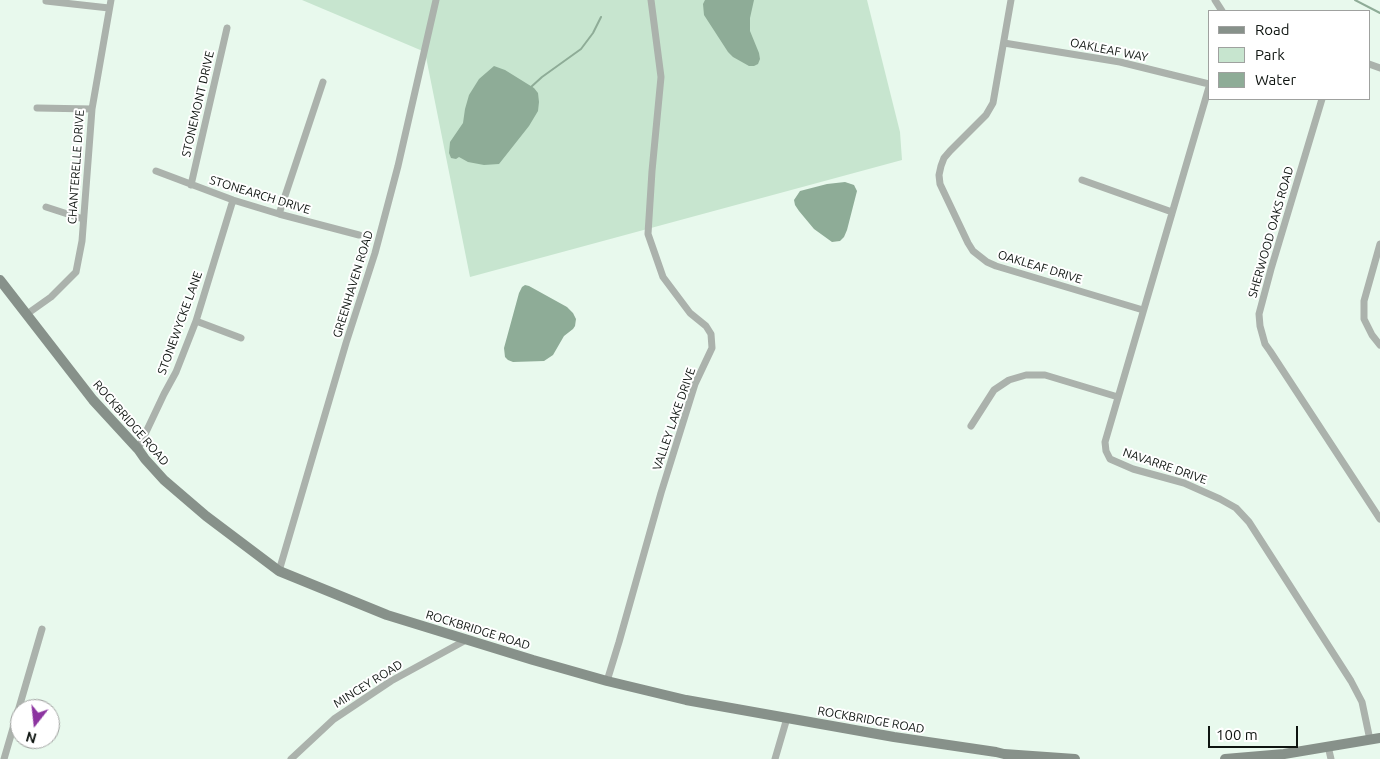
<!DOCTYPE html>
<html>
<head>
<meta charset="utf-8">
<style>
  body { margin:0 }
  #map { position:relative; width:1380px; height:759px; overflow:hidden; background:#e8f9ed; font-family:Ubuntu,sans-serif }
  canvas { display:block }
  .legend { position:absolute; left:1208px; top:10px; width:162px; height:90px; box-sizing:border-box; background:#fff; border:1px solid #9fa19f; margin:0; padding:6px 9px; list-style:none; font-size:15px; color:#0e1410 }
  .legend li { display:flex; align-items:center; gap:10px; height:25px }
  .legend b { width:25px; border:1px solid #9fa19f }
  .north { position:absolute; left:10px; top:699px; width:50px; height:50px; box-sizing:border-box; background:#fff; border:1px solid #9fa19f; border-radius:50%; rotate:196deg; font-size:14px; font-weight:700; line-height:20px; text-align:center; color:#0e1410 }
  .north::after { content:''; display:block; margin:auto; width:18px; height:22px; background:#8c34a0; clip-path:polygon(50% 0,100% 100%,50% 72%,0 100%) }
  .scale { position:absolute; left:1208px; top:726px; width:90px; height:22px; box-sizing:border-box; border:2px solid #0e1410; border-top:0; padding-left:6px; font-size:15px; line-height:18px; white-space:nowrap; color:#0e1410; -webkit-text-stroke:4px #fff; paint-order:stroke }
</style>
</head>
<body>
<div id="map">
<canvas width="1380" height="759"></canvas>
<ul class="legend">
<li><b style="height:6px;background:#87918a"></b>Road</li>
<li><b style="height:14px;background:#c7e5cf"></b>Park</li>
<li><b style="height:14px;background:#8eac97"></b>Water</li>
</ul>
<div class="north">N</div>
<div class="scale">100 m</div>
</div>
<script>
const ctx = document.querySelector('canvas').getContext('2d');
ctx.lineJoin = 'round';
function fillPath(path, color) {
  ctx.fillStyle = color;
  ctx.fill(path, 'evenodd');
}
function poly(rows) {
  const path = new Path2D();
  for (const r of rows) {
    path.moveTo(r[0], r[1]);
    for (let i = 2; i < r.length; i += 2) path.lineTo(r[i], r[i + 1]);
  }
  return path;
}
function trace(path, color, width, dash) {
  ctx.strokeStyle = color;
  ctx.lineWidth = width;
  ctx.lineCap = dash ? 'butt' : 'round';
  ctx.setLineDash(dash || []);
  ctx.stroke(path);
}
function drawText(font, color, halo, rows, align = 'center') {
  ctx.font = font + ' Ubuntu,sans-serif';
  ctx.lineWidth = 4;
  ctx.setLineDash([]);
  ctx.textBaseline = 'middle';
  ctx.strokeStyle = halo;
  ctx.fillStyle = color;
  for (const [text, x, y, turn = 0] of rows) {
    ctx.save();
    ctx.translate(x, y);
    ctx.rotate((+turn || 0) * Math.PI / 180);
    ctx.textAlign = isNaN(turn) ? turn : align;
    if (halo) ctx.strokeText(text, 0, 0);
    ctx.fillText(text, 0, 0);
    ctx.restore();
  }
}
fillPath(poly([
  [302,0,867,0,900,132,902,160,470,277,425,52]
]), '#c7e5cf');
fillPath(poly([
  [705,0,754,0,750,18,750,31,759,53,760,59,758,64,754,66,749,66,733,57,728,52,704,15,703,4],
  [494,66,505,70,534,88,538,93,539,102,538,111,529,126,499,164,484,165,468,162,459,157,456,159,451,158,449,153,450,142,463,123,465,109,469,95,479,79],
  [845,182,854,185,857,191,847,230,844,237,840,241,832,242,814,229,799,211,795,205,794,200,800,191,827,184],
  [525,285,529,286,567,307,573,313,576,319,575,326,573,329,564,336,553,355,544,361,513,362,508,360,505,357,504,348,519,293,522,287]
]), '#8eac97');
trace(poly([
  [1355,0,1380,13],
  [531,87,542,77,581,49,593,33,601,17]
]), '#8eac97', 2);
trace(poly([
  [1011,0,993,103,986,115,950,151,944,158,941,166,939,175,940,184,968,243,973,251,987,262,996,266,1143,310],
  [1215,0,1222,11],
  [46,1,109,8],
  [1004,43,1120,62,1209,84],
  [1369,64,1380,68],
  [1209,87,1105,442,1106,451,1110,459,1133,469,1184,483,1220,499,1236,508,1249,522,1351,681,1362,702,1370,740],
  [1322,99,1271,269,1259,314,1260,326,1265,344,1270,351,1380,519],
  [37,108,92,109],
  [156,171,233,200,279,214,359,235],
  [1082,180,1172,212],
  [191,185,227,28],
  [46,207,83,219],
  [279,214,323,82],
  [1380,244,1364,301,1364,319,1372,335,1380,345],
  [27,314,51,297,76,272,82,241,92,109,111,0],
  [196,321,241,338],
  [971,426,994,390,1009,380,1026,375,1045,375,1118,397],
  [138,449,164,394,176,372,196,321,233,200],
  [279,571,346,343,375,253,398,166,436,0],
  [607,681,619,642,661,493,695,384,712,348,711,334,706,326,690,313,663,277,648,234,652,171,661,77,651,0],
  [1328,746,1331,759],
  [4,759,42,629],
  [291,759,334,719,391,681,466,640],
  [775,759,787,718]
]), '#abb2ac', 7);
trace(poly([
  [0,280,93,400,138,449,145,459,164,480,206,516,279,571,387,615,533,660,607,681,686,700,894,737,996,752,1004,754,1075,759],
  [1225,759,1284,754,1380,738]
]), '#87918a', 10);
drawText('12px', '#0e1410', '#fff', [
  ["OAKLEAF WAY",1109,50,11],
  ["STONEMONT DRIVE",198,104,-77],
  ["CHANTERELLE DRIVE",76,167,-86],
  ["STONEARCH DRIVE",260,195,17],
  ["SHERWOOD OAKS ROAD",1271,232,-74],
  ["OAKLEAF DRIVE",1040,267,17],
  ["GREENHAVEN ROAD",353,284,-73],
  ["STONEWYCKE LANE",180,323,-70],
  ["VALLEY LAKE DRIVE",674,419,-71],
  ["ROCKBRIDGE ROAD",131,423,49],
  ["NAVARRE DRIVE",1165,466,19],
  ["ROCKBRIDGE ROAD",478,630,17],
  ["MINCEY ROAD",368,684,-32],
  ["ROCKBRIDGE ROAD",871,720,10]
]);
</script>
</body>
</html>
